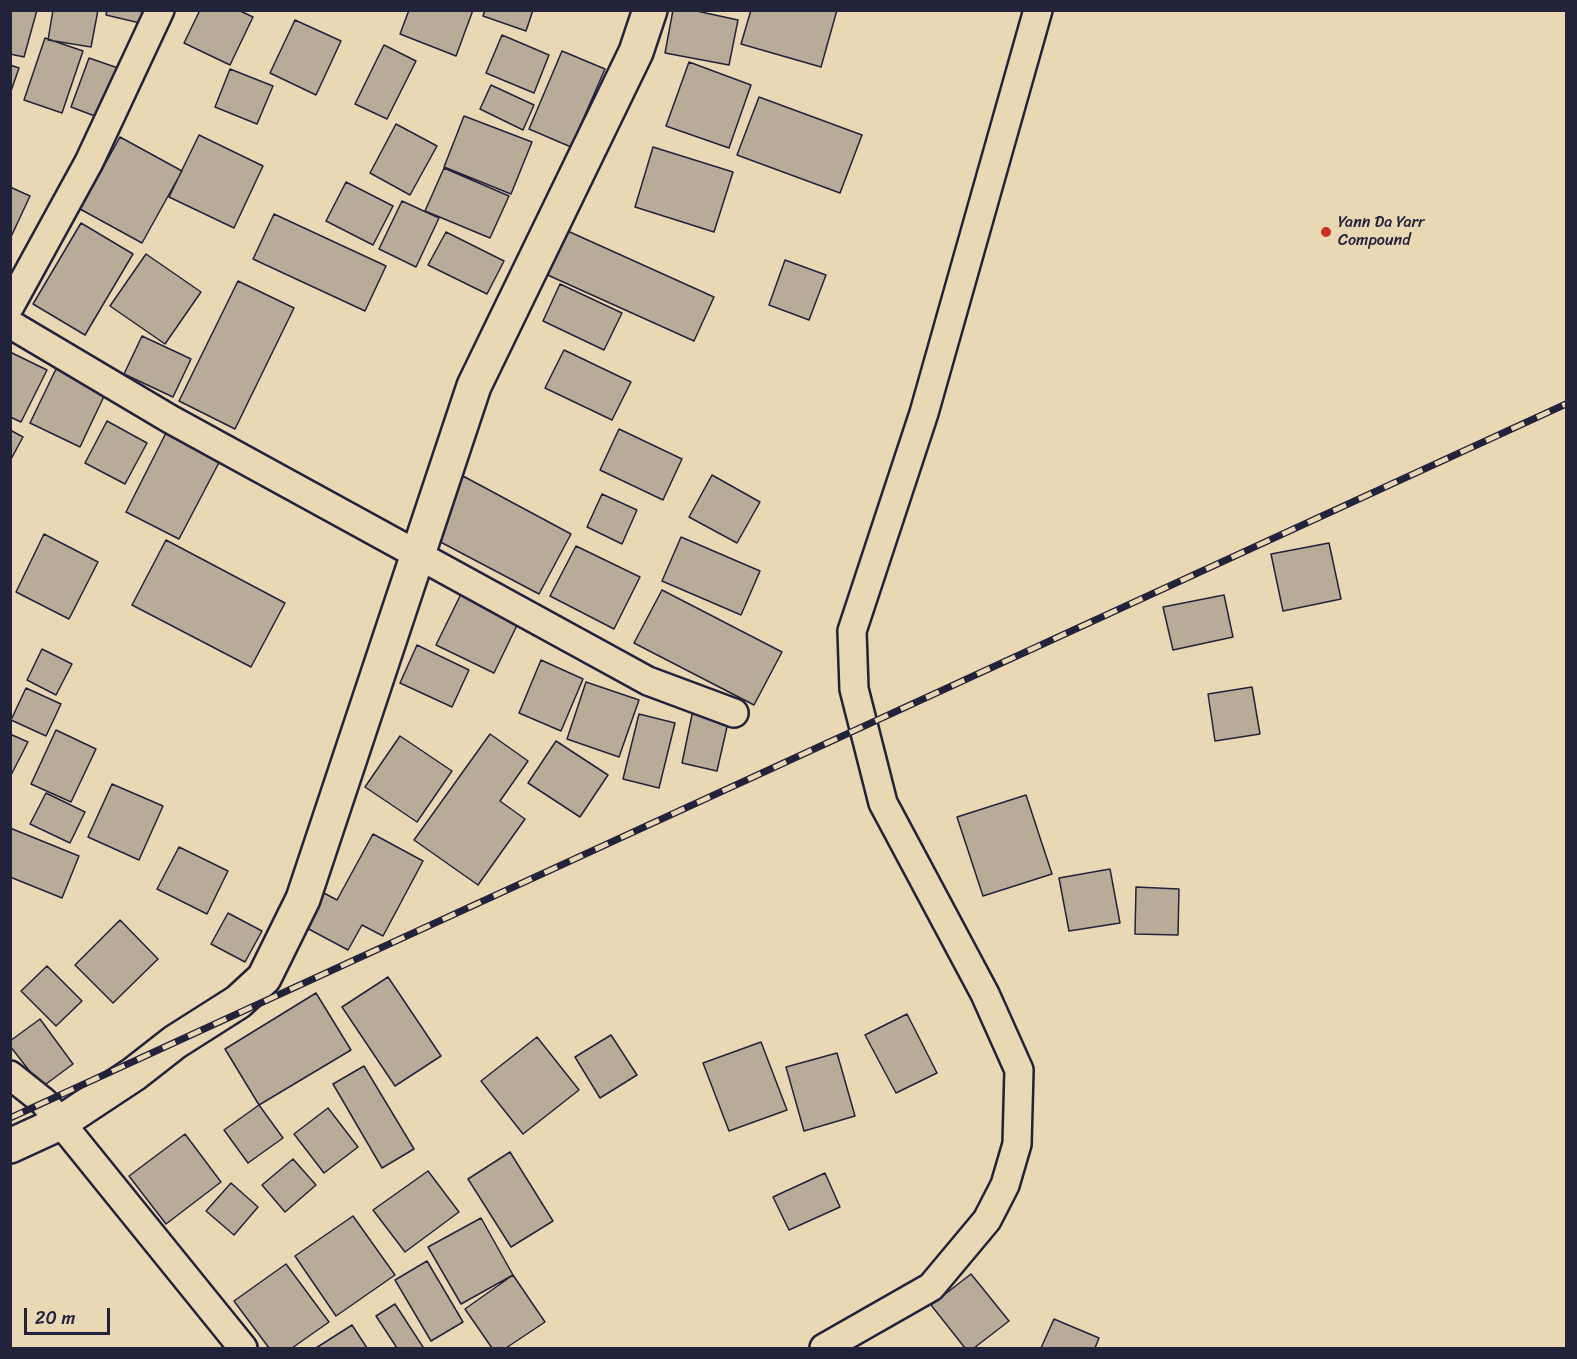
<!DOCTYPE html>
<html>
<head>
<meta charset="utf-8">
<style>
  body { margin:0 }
  #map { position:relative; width:1577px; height:1359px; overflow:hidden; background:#ead8b5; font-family:Sriracha,sans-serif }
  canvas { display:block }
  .frame { position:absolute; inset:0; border:12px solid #22223b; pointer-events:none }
  .scale { position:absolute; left:24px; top:1308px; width:86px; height:27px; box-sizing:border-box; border:3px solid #22223b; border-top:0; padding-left:8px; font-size:18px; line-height:21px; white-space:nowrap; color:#22223b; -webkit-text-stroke:4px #ead8b5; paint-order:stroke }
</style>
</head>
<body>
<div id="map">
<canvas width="1577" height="1359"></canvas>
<div class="frame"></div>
<div class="scale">20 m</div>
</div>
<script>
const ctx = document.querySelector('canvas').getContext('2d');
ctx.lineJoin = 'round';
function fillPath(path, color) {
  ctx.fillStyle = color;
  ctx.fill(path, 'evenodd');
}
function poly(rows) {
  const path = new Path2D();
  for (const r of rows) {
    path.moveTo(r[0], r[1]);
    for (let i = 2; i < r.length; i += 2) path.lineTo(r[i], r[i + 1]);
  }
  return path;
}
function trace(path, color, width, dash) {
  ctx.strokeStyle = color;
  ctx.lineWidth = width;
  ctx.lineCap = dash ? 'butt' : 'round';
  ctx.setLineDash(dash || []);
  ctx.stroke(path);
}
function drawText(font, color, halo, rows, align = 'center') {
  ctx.font = font + ' Sriracha,sans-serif';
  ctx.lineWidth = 5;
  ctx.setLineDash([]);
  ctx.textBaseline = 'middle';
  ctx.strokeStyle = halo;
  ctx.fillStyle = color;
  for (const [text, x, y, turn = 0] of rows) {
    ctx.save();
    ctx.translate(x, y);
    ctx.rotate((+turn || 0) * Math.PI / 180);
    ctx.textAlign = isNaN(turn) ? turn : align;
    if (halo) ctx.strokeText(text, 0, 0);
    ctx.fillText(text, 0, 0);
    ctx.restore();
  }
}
const building = poly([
  [10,10,37,10,24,57,10,54,10,10],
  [53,10,98,10,91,47,48,40,53,10],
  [107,10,143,10,140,23,106,15,107,10],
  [200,10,238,10,253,17,230,65,184,43,200,10],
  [409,10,473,10,456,56,400,34,409,10],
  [485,10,533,10,526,31,483,16,485,10],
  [673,10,692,10,738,20,729,65,665,53,673,10],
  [751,10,837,10,821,67,741,44,751,10],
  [295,20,341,41,316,95,270,73,295,20],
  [502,35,549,55,534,93,486,73,502,35],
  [45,38,83,51,62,113,24,100,45,38],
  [384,45,416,61,387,119,355,104,384,45],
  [562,51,605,69,571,147,529,129,562,51],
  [89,58,118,68,100,118,71,107,89,58],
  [689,62,751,85,729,148,666,126,689,62],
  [10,65,19,68,10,94,10,65],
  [230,69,273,86,257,124,215,107,230,69],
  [491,85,534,105,523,130,480,109,491,85],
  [759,97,862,135,840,193,737,155,759,97],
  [464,116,532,142,511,194,444,167,464,116],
  [396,124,437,146,410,195,370,173,396,124],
  [199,135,263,166,234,228,169,197,199,135],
  [120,137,182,171,142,243,80,209,120,137],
  [653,147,733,172,714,232,635,207,653,147],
  [444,168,509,196,490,238,425,211,444,168],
  [346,182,393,206,373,245,326,221,346,182],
  [10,187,30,196,10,239,10,187],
  [402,201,439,218,416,267,379,249,402,201],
  [274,214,386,266,365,311,253,259,274,214],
  [81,223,133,254,85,335,33,304,81,223],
  [561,228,714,297,694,341,541,272,561,228],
  [446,232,504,261,487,294,428,265,446,232],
  [146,254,201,292,165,344,110,306,146,254],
  [785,260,826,275,809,320,769,305,785,260],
  [238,281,294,308,235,429,179,401,238,281],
  [560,284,622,313,604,350,543,321,560,284],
  [142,336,191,359,173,397,124,374,142,336],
  [564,350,631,382,612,420,545,388,564,350],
  [10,352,47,370,21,422,10,417,10,352],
  [56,369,106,392,80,447,30,423,56,369],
  [107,421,147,443,125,484,85,463,107,421],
  [169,427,223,455,179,539,126,512,169,427],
  [619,429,682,459,663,500,600,470,619,429],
  [10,430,23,437,10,461,10,430],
  [712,475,760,502,737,543,689,517,712,475],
  [463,476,571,534,539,594,431,537,463,476],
  [602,494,637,510,622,544,587,527,602,494],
  [44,534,98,562,69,619,16,592,44,534],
  [681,537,760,571,741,615,662,581,681,537],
  [166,540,285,603,251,667,132,605,166,540],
  [1329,543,1341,599,1283,611,1271,554,1329,543],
  [576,546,640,577,614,629,550,596,576,546],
  [662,590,782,652,754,705,634,643,662,590],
  [462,592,520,619,494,673,436,645,462,592],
  [1224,595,1233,637,1173,650,1163,607,1224,595],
  [417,645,469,670,452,707,400,683,417,645],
  [42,649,72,664,56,695,27,680,42,649],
  [541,660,583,679,561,731,519,713,541,660],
  [586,682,639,700,619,757,567,739,586,682],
  [1252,687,1260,734,1215,741,1208,694,1252,687],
  [26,688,61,704,46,736,11,720,26,688],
  [693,710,729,718,717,771,682,763,693,710],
  [639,714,675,723,659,788,623,779,639,714],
  [56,730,96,749,71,802,31,784,56,730],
  [10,734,28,742,10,777,10,734],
  [490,734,528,761,500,801,525,819,478,885,414,840,490,734],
  [400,736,452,771,417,822,365,787,400,736],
  [556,741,608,775,580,817,528,783,556,741],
  [112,784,163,806,139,860,88,837,112,784],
  [46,793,85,812,70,843,30,824,46,793],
  [1026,795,1052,874,983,896,957,817,1026,795],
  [10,828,79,856,62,898,10,877,10,828],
  [373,834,423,861,383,936,362,925,348,950,303,926,322,892,337,900,373,834],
  [179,847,228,871,207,914,157,889,179,847],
  [1110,869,1120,923,1069,931,1059,878,1110,869],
  [1136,887,1179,889,1178,935,1135,934,1136,887],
  [228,913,262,931,245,962,211,944,228,913],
  [120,920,158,959,113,1003,75,965,120,920],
  [47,966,82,1001,56,1026,21,991,47,966],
  [388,977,441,1056,395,1086,342,1007,388,977],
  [316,993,351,1050,259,1105,225,1049,316,993],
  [907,1014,937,1073,896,1093,865,1035,907,1014],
  [40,1019,73,1064,42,1087,10,1046,10,1041,40,1019],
  [611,1035,637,1075,600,1098,575,1057,611,1035],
  [537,1037,579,1090,523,1134,481,1081,537,1037],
  [761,1042,787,1110,729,1131,703,1063,761,1042],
  [837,1053,855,1116,804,1131,786,1067,837,1053],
  [364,1066,414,1149,382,1168,333,1084,364,1066],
  [259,1105,283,1138,248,1163,224,1130,259,1105],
  [328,1108,358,1147,324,1173,294,1134,328,1108],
  [185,1134,221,1182,166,1224,129,1176,185,1134],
  [510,1152,553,1221,511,1247,468,1179,510,1152],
  [293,1159,316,1185,285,1212,262,1185,293,1159],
  [428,1171,459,1212,405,1252,373,1210,428,1171],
  [825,1173,840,1207,789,1230,773,1197,825,1173],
  [231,1183,258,1207,234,1235,206,1211,231,1183],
  [353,1216,395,1275,336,1316,295,1256,353,1216],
  [481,1218,513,1275,461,1304,428,1247,481,1218],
  [427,1261,463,1322,431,1341,395,1280,427,1261],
  [286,1264,329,1322,292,1348,269,1348,234,1301,286,1264],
  [971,1274,1009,1321,974,1348,965,1348,931,1305,971,1274],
  [513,1275,545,1322,506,1348,492,1348,465,1309,513,1275],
  [395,1304,423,1347,421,1348,397,1348,376,1316,395,1304],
  [1054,1319,1099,1338,1095,1348,1041,1348,1054,1319],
  [352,1325,367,1348,316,1348,352,1325]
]);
fillPath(building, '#b8ab97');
trace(building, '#22223b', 1.5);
const street = poly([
  [10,306,89,162,160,10],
  [10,324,170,419,648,681,734,713],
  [10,1075,44,1102,243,1348],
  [824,1348,931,1287,987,1220,1005,1185,1017,1144,1019,1070,985,994,883,803,854,689,852,631,924,413,1038,10]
]);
const secondary = poly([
  [10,1146,60,1123,134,1074,175,1042,238,1002,264,978,303,899,474,386,636,52,650,10]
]);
trace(street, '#22223b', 32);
trace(secondary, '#22223b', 38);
trace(street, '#ead8b5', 27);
trace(secondary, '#ead8b5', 33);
const rail = poly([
  [10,1118,1566,404]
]);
trace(rail, '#22223b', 7);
trace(rail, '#ead8b5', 4.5, [14]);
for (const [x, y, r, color] of [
  [1326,232,6,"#c8321e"]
]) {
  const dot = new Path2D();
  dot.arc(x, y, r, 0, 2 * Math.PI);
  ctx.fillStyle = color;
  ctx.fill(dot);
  trace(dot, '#ead8b5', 2);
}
drawText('16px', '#22223b', '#ead8b5', [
  ["Yann Da Yarr",1338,223],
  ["Compound",1338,241]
], 'left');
</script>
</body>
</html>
